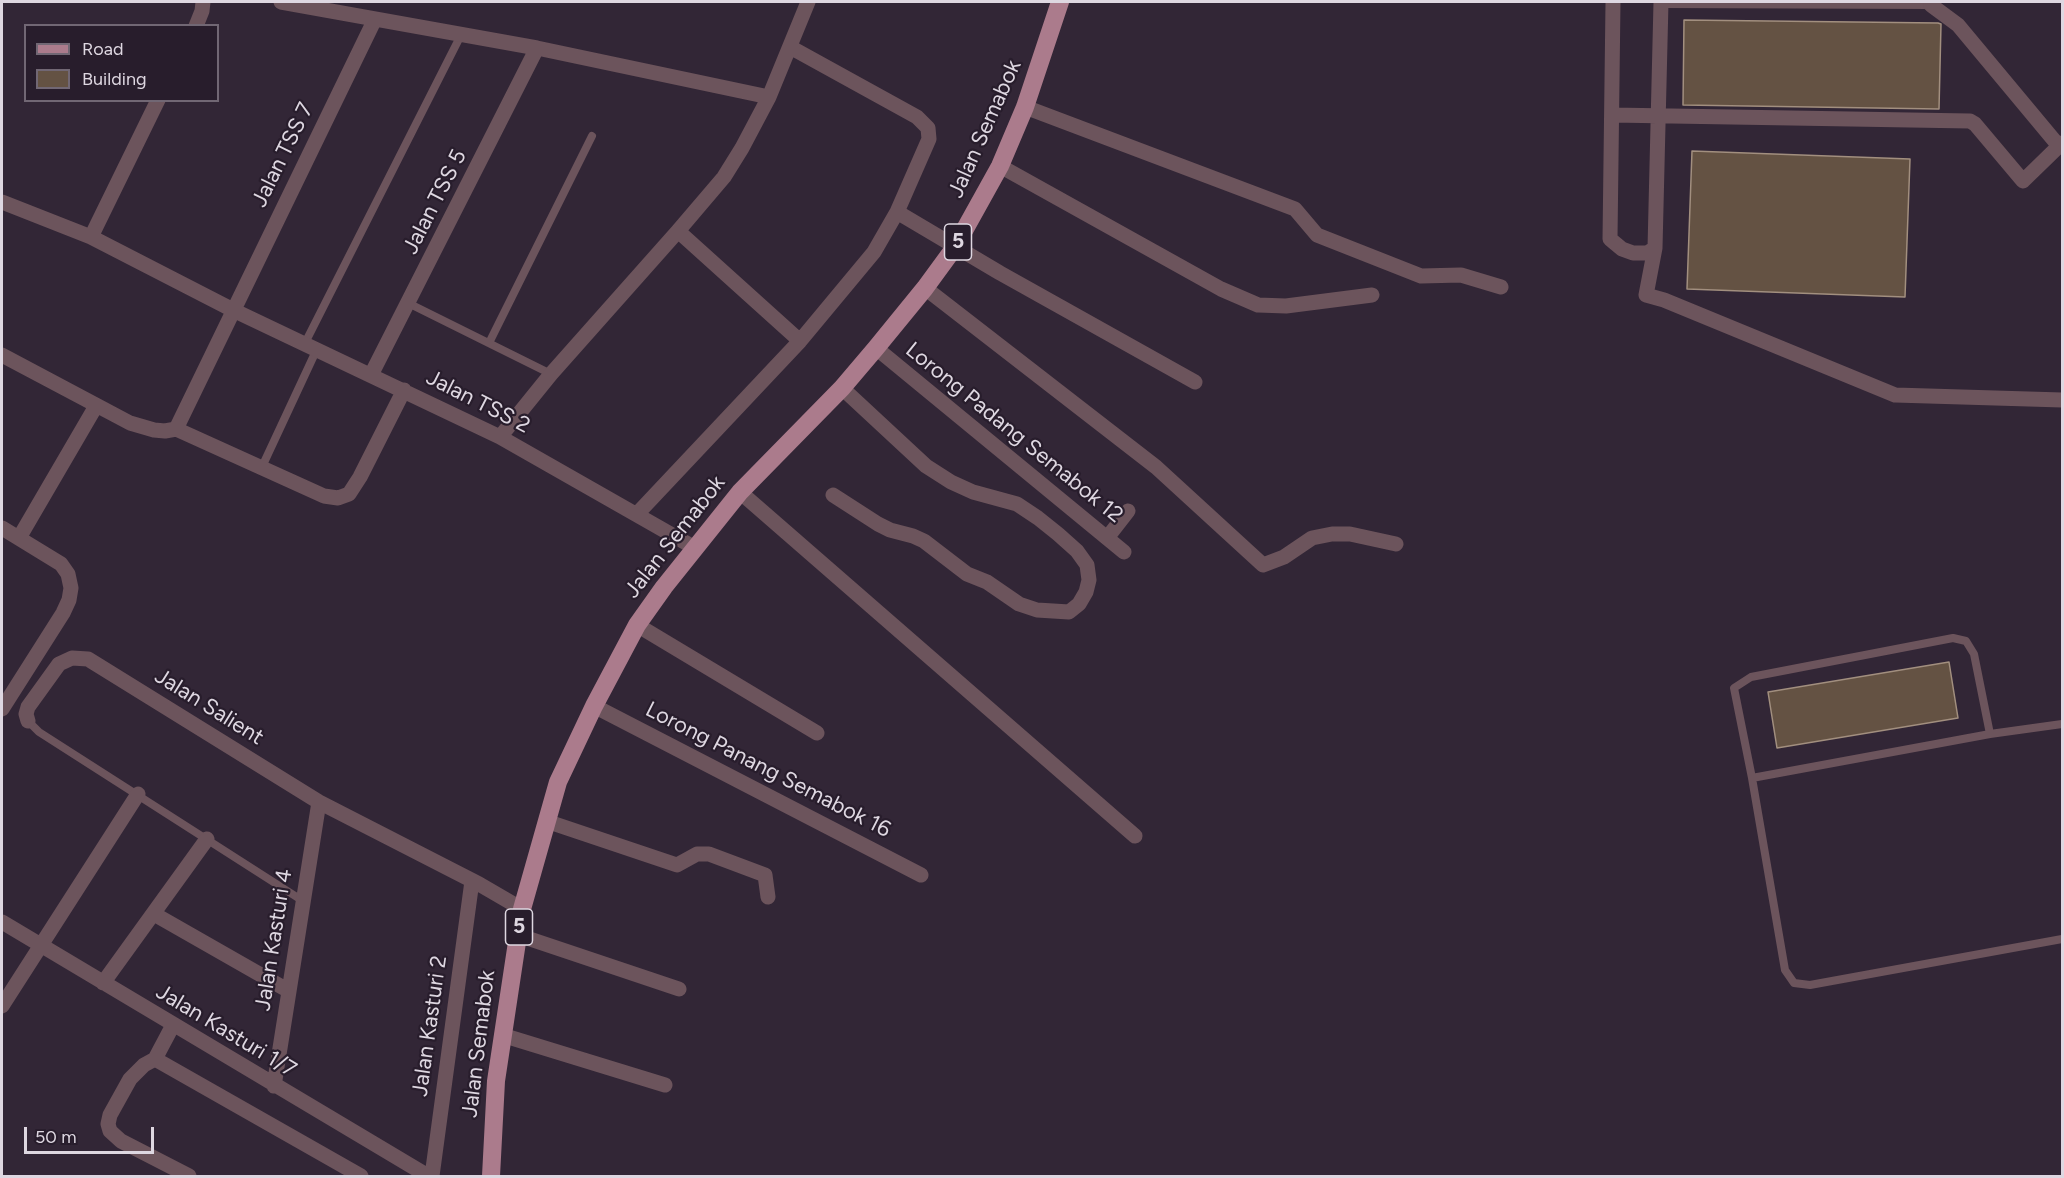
<!DOCTYPE html>
<html>
<head>
<meta charset="utf-8">
<style>
  body { margin:0 }
  #map { position:relative; width:2064px; height:1178px; overflow:hidden; background:#322636; font-family:Figtree,sans-serif }
  canvas { display:block }
  .frame { position:absolute; inset:0; border:3px solid #ded7e1; pointer-events:none }
  .legend { position:absolute; left:24px; top:24px; width:195px; height:78px; box-sizing:border-box; background:#281d2c; border:2px solid #716774; margin:0; padding:8px 10px; list-style:none; font-size:18px; color:#ded7e1 }
  .legend li { display:flex; align-items:center; gap:12px; height:30px }
  .legend b { width:30px; border:2px solid #716774 }
  .scale { position:absolute; left:24px; top:1127px; width:130px; height:27px; box-sizing:border-box; border:3px solid #ded7e1; border-top:0; padding-left:8px; font-size:18px; line-height:21px; white-space:nowrap; color:#ded7e1; -webkit-text-stroke:4px #281d2c; paint-order:stroke }
</style>
</head>
<body>
<div id="map">
<canvas width="2064" height="1178"></canvas>
<div class="frame"></div>
<ul class="legend">
<li><b style="height:8px;background:#ab7b8c"></b>Road</li>
<li><b style="height:16px;background:#645243"></b>Building</li>
</ul>
<div class="scale">50 m</div>
</div>
<script>
const ctx = document.querySelector('canvas').getContext('2d');
ctx.lineJoin = 'round';
function fillPath(path, color) {
  ctx.fillStyle = color;
  ctx.fill(path, 'evenodd');
}
function poly(rows) {
  const path = new Path2D();
  for (const r of rows) {
    path.moveTo(r[0], r[1]);
    for (let i = 2; i < r.length; i += 2) path.lineTo(r[i], r[i + 1]);
  }
  return path;
}
function trace(path, color, width, dash) {
  ctx.strokeStyle = color;
  ctx.lineWidth = width;
  ctx.lineCap = dash ? 'butt' : 'round';
  ctx.setLineDash(dash || []);
  ctx.stroke(path);
}
function drawText(font, color, halo, rows, align = 'center') {
  ctx.font = font + ' Figtree,sans-serif';
  ctx.lineWidth = 4.5;
  ctx.setLineDash([]);
  ctx.textBaseline = 'middle';
  ctx.strokeStyle = halo;
  ctx.fillStyle = color;
  for (const [text, x, y, turn = 0] of rows) {
    ctx.save();
    ctx.translate(x, y);
    ctx.rotate((+turn || 0) * Math.PI / 180);
    ctx.textAlign = isNaN(turn) ? turn : align;
    if (halo) ctx.strokeText(text, 0, 0);
    ctx.fillText(text, 0, 0);
    ctx.restore();
  }
}
const building = poly([
  [1684,20,1938,23,1941,24,1939,109,1683,105,1684,20],
  [1692,151,1910,159,1905,297,1687,289,1692,151],
  [1949,662,1958,718,1777,748,1768,692,1949,662]
]);
fillPath(building, '#645243');
trace(building, '#a28f7f', 1.5);
trace(poly([
  [1661,4,1931,5,1931,3],
  [408,303,551,374],
  [489,343,592,136],
  [304,345,461,35],
  [261,469,316,351],
  [28,721,39,732,303,901],
  [1990,734,2062,724],
  [1752,778,1990,734,1974,654,1966,641,1953,638,1751,677,1734,688,1752,778,1785,970,1794,983,1810,985,2062,939]
]), '#6c545c', 8);
trace(poly([
  [281,2,537,48,769,97],
  [1613,2,1610,239,1622,249,1633,253,1647,253,1655,248],
  [1661,2,1655,248,1646,295,1664,300,1895,395,2062,400],
  [1931,5,1958,25,2058,145],
  [196,26,202,11,203,2],
  [1025,107,1295,209,1317,235,1421,276,1461,275,1501,287],
  [1612,115,1970,121,1975,124,2023,181,2062,143],
  [1000,166,1221,289,1258,305,1286,306,1372,295],
  [2,202,91,237,233,310,500,437,695,548],
  [897,212,1000,273,1195,382],
  [678,231,800,341],
  [91,237,158,100],
  [925,288,1156,467,1263,565,1284,557,1312,538,1332,534,1350,534,1396,544],
  [876,348,1124,552],
  [2,355,130,423,154,430,165,431,176,429],
  [371,375,537,48],
  [176,429,375,19],
  [176,429,324,496,338,498,349,494,360,477,404,390],
  [500,437,551,374,678,231,724,177,742,148,769,97,808,2],
  [740,492,1135,836],
  [833,495,878,524,890,530,913,536,924,541,967,574,987,582,1019,604,1037,610,1069,612,1079,604,1086,592,1089,580,1087,565,1077,551,1058,534,1038,518,1017,504,973,492,951,482,926,466,842,388],
  [637,514,800,341,874,252,897,212,929,139,928,128,917,117,790,47],
  [2,528,61,564,68,574,71,588,69,600,63,613,2,709],
  [19,538,96,406],
  [1107,538,1128,511],
  [637,625,817,733],
  [594,706,921,875],
  [28,721,26,714,28,707,59,664,72,658,88,659,319,802,479,884,522,909],
  [546,821,677,865,697,854,709,854,765,875,768,897],
  [154,914,289,991],
  [2,922,428,1176],
  [518,935,679,989],
  [103,983,207,839],
  [2,1006,138,794],
  [173,1025,155,1059,144,1065,130,1079,110,1115,108,1124,110,1131,121,1141,189,1176],
  [502,1035,665,1085],
  [155,1059,361,1176],
  [274,1086,319,802],
  [432,1176,472,881]
]), '#6c545c', 15);
trace(poly([
  [491,1176,496,1081,522,909,558,782,594,706,637,625,664,587,740,492,842,388,876,348,925,288,955,247,1000,166,1025,107,1060,2]
]), '#ab7b8c', 18);
for (const [x, y, w] of [
  [958,242,27],
  [519,927,27]
]) {
  const box = new Path2D();
  box.roundRect(x - w / 2, y - 18, w, 36, 4.5);
  ctx.fillStyle = '#281d2c';
  ctx.fill(box);
  trace(box, '#ded7e1', 1.5);
}
drawText('bold 21px', '#ded7e1', null, [
  ["5",958,242],
  ["5",519,927]
]);
drawText('22px', '#ded7e1', '#281d2c', [
  ["Jalan Semabok",985,129,-66],
  ["Jalan TSS 7",283,155,-64],
  ["Jalan TSS 5",435,202,-63],
  ["Jalan TSS 2",478,402,27],
  ["Lorong Padang Semabok 12",1014,433,39],
  ["Jalan Semabok",675,537,-52],
  ["Jalan Salient",209,707,32],
  ["Lorong Panang Semabok 16",768,770,27],
  ["Jalan Kasturi 4",274,940,-81],
  ["Jalan Kasturi 2",430,1026,-82],
  ["Jalan Kasturi 1/7",226,1031,31],
  ["Jalan Semabok",479,1044,-83]
]);
</script>
</body>
</html>
